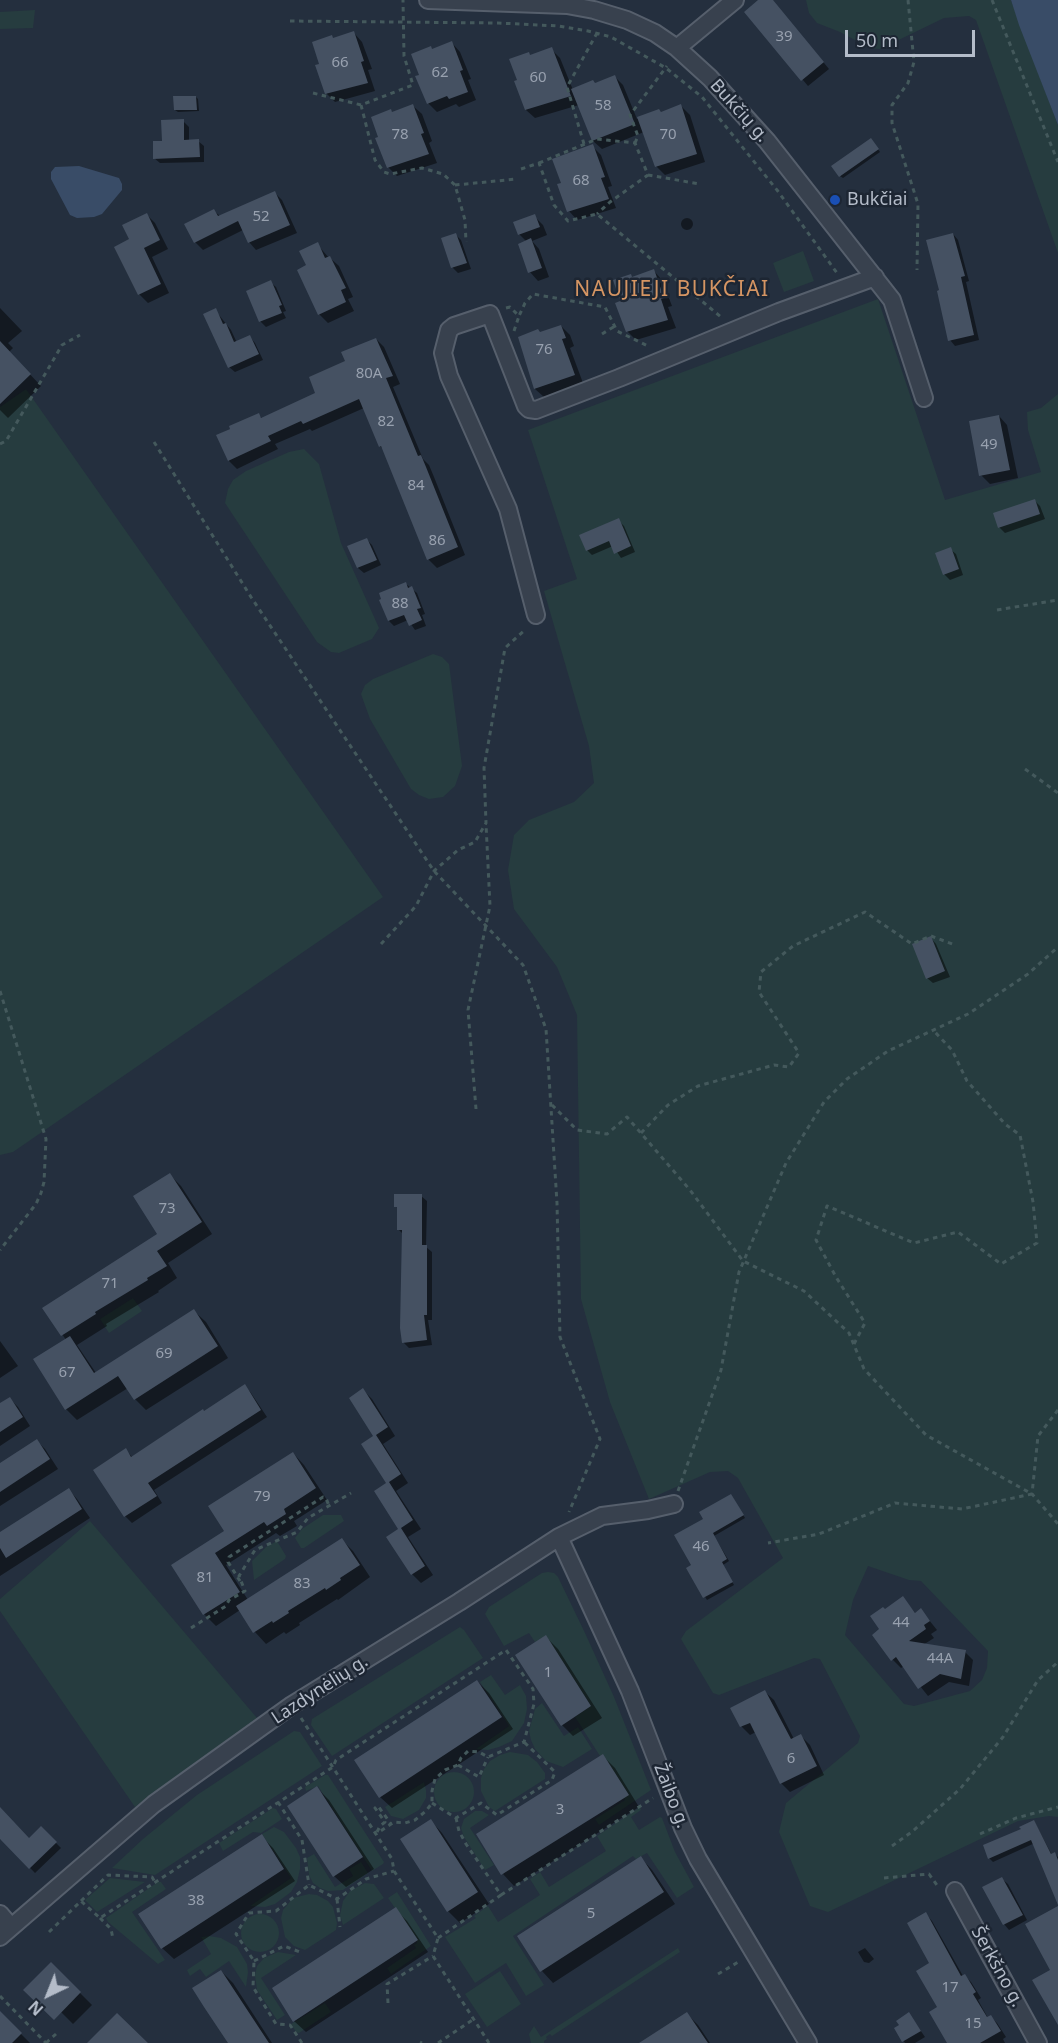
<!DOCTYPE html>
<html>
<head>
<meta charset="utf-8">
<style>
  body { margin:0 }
  #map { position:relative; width:1058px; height:2043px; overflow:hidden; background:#242f3e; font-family:"Noto Sans",sans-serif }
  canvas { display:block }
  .north { position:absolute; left:18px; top:1965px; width:60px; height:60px; -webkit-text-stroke:4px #1d2633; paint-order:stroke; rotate:223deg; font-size:16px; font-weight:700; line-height:24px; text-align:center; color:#b4bcc9 }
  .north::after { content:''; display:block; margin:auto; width:21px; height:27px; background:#b4bcc9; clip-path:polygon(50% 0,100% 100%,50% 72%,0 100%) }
  .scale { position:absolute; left:845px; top:30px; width:130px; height:27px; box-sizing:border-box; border:3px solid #b4bcc9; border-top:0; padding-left:8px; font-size:18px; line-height:21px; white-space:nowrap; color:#b4bcc9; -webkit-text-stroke:4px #1d2633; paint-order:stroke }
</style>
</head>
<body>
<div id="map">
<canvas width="1058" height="2043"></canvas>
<div class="north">N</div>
<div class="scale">50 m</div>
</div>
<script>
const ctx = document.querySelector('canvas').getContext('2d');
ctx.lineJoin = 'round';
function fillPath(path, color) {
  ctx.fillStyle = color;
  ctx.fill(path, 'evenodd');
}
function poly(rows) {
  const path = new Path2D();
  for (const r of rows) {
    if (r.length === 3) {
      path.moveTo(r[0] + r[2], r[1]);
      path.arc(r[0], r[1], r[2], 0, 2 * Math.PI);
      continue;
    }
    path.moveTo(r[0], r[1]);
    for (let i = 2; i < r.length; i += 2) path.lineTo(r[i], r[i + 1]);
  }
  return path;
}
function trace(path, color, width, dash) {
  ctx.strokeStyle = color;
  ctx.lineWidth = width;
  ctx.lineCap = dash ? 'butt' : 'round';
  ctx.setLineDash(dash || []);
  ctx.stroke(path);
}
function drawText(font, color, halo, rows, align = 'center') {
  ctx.font = font + ' "Noto Sans",sans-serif';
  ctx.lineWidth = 5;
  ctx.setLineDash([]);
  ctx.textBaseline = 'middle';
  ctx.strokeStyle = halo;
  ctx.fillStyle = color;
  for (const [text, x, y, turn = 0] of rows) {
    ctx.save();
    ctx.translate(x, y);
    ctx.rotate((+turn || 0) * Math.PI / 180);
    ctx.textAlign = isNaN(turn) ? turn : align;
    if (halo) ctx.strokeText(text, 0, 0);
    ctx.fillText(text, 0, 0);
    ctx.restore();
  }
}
fillPath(poly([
  [806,0,1011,0,1058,125,1058,253,976,20,969,16,944,18,880,49,870,48,840,32,817,23,809,13],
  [35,10,33,28,0,29,0,12],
  [803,251,814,281,784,292,773,263],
  [878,299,945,500,1041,472,1028,430,1027,412,1041,408,1058,394,1058,1817,1049,1816,1018,1821,828,1912,810,1906,779,1832,786,1803,858,1743,860,1736,820,1659,814,1658,719,1695,713,1693,681,1639,686,1631,783,1558,738,1478,728,1471,710,1472,649,1499,610,1402,581,1299,577,1015,557,967,514,909,508,870,514,835,529,820,574,802,594,783,589,746,544,591,577,579,528,430],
  [868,1566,909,1580,921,1581,988,1651,987,1668,982,1680,970,1691,914,1706,904,1704,845,1635,853,1600],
  [26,389,383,897,13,1152,0,1155,0,407],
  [304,449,319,464,341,543,379,628,372,639,339,653,331,652,317,642,225,503,228,489,233,480,246,471,289,452],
  [433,654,442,657,449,664,462,766,455,786,443,797,429,799,419,795,411,789,370,719,361,694,365,685,373,679],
  [133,1298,142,1311,109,1333,100,1319],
  [323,1515,341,1515,344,1521,304,1548,301,1548,295,1538,302,1529],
  [90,1521,257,1718,135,1807,0,1611,0,1599],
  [277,1541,286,1556,285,1559,254,1580,252,1561,266,1547],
  [548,1572,554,1573,558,1577,585,1633,614,1697,651,1790,599,1825,595,1819,625,1800,600,1756,575,1717,591,1706,546,1636,535,1642,529,1633,504,1646,485,1614,489,1607,542,1573],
  [460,1627,464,1630,483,1658,332,1756,311,1725,312,1719],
  [491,1675,505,1695,520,1685,526,1696,527,1709,524,1723,512,1741,499,1747,488,1750,476,1749,509,1726,480,1682],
  [542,1703,564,1736,578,1727,592,1749,563,1767,546,1761,535,1749,531,1740,529,1731,535,1709],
  [294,1731,300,1732,322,1766,155,1875,112,1868,143,1839,197,1795],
  [510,1752,528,1755,537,1762,545,1773,545,1779,495,1811,489,1807,481,1791,481,1778,484,1769,490,1761,500,1755],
  [454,1792,20],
  [325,1775,328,1775,384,1862,383,1864,372,1871,318,1786,306,1791,305,1787],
  [424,1782,426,1790,426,1798,419,1810,403,1819,391,1816,385,1807],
  [640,1807,641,1810,631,1817,639,1830,660,1817,662,1818,675,1852,694,1887,677,1898,647,1853,636,1859,633,1856,513,1936,544,1985,526,1996,506,1963,475,1983,445,1937,476,1918,474,1916,488,1906,498,1922,540,1895,530,1879,540,1872,549,1887,606,1851,597,1836],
  [273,1808,276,1809,282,1819,261,1833,253,1832,223,1851,219,1843],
  [475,1811,482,1811,489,1815,470,1828,494,1865,485,1870,464,1837,461,1828,464,1819],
  [274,1827,284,1832,296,1848,300,1857,300,1869,297,1882,291,1892,275,1904,265,1907,250,1906,291,1878,262,1834],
  [314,1854,335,1887,353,1876,349,1869,361,1862,368,1873,343,1890,328,1891,320,1888,313,1883,309,1875,307,1858],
  [110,1878,145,1882,97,1912,85,1900],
  [158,1882,161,1882,166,1889,132,1912,165,1960,158,1964,108,1922,106,1918],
  [365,1883,374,1884,384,1898,343,1925,340,1915,343,1901,350,1891],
  [397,1892,431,1946,391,1974,387,1968,416,1948,414,1945,417,1943,417,1940,388,1898],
  [309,1894,317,1895,328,1901,333,1907,337,1923,336,1930,305,1950,294,1946,285,1937,281,1918,283,1910,293,1898],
  [260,1933,19],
  [209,1936,221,1938,237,1947,247,1964,248,1972,246,1987,229,1961,206,1977,200,1969,190,1976,187,1970,211,1954,201,1937],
  [678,1948,680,1952,552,2036,550,2034,546,2037,547,2039,544,2041,544,2043,531,2043,529,2034,534,2026,541,2037],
  [278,1952,296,1955,261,1978,285,2015,277,2020,257,1990,255,1975,257,1966,264,1958],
  [500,1971,521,2004,487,2027,465,1994],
  [325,2003,331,2012,299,2033,296,2032,291,2024]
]), '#263c3f');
fillPath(poly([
  [1011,0,1058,0,1058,125,1019,25],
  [79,166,119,178,122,184,122,190,102,214,94,217,77,218,70,215,51,179,51,172,55,167]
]), '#394c67');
fillPath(poly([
  [761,0,772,0,829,69,808,86,746,12],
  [354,33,362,42,372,69,368,70,375,91,335,102,327,94,321,65,334,39],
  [452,43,460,52,471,79,468,80,476,100,459,107,456,104,437,112,428,103,421,76,433,50],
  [551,49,560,58,573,90,615,77,623,85,637,119,659,110,662,113,681,106,690,115,705,162,665,175,656,166,644,132,602,149,593,141,579,105,535,118,526,110,531,56],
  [196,97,198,99,199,111,178,112,175,110],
  [413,106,422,114,432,141,429,143,437,163,397,176,388,167,380,138,391,111,393,113],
  [183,121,189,127,189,141,198,141,204,146,204,162,160,163,154,158,163,142],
  [873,142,880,152,843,178,840,176],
  [592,146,601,155,612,186,608,187,616,208,577,220,569,211,563,184],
  [275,193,282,200,297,233,256,250,249,242,243,230,203,250,195,242,214,211,220,216],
  [147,215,155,223,168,249,152,257,169,293,148,303,139,294,131,240],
  [534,216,543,225,547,235,532,241,539,249,549,277,538,281,530,272,527,242,519,234],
  [687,224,6],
  [953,234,958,240,969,281,966,282,979,340,955,346,950,340],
  [456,235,461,240,471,269,458,273,453,268,443,239],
  [317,244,329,258,330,258,339,266,353,297,348,299,354,311,328,323,319,314,308,266],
  [654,271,662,280,672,306,668,307,676,328,636,340,627,331,622,302,633,278],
  [270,282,276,287,286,311,283,312,286,318,266,327,260,321],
  [0,308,22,331,8,343,13,348,9,352,41,386,8,418,0,410],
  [215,310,231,330,237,343,250,337,255,343,263,360,235,372,229,367],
  [561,326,570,335,574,346,570,348,583,383,544,397,535,389,519,338,541,334],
  [376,339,384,347,400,384,393,387,423,459,429,465,434,477,465,555,437,568,429,560,385,451,380,446,364,408,312,431,310,429,275,444,278,449,237,469,229,461,218,435,258,415,263,419,317,394,347,362],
  [999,416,1007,425,1018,478,990,484,981,475],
  [1035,501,1040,506,1045,519,1005,533,999,527],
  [618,520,624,526,635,552,621,558,613,546,592,555,587,550],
  [367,540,372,545,381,565,364,573,358,568,349,547],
  [950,549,956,554,963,575,950,580,944,574],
  [406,584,417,593,425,614,422,615,426,626,415,630,408,620,394,626,389,621],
  [931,938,936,944,950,977,933,983,927,978],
  [170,1175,181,1186,212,1234,168,1263,177,1278,158,1291,159,1292,106,1324,107,1326,77,1345,96,1373,194,1311,206,1322,228,1358,146,1410,135,1399,128,1388,77,1420,66,1409,66,1340,45,1308,159,1234],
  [421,1196,427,1201,426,1247,432,1252,432,1320,428,1320,432,1345,409,1348,404,1343,403,1234,398,1229,398,1209,396,1206],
  [0,1341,18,1366,0,1378],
  [245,1386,251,1393,267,1417,154,1490,162,1503,132,1523,125,1516,126,1450,133,1458],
  [363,1390,372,1399,395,1436,383,1444,408,1483,396,1491,421,1529,408,1537,433,1575,421,1583,412,1574,388,1537,400,1529],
  [10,1399,18,1407,30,1426,0,1446,0,1405],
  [37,1441,45,1449,58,1469,0,1506,0,1465],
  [293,1453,304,1465,327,1500,294,1521,297,1526,280,1536,276,1533,226,1565,248,1600,342,1540,353,1551,370,1577,338,1600,337,1599,299,1623,300,1625,286,1634,284,1632,266,1644,255,1632,240,1610,216,1626,204,1614,173,1565,226,1531],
  [69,1490,77,1499,90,1518,0,1576,0,1534],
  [731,1495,745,1518,714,1536,729,1561,723,1565,734,1585,707,1600,688,1569,693,1566,705,1520],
  [903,1598,916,1614,921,1610,937,1630,931,1634,934,1638,923,1645,965,1652,973,1660,969,1686,949,1682,928,1696,904,1666,901,1668,893,1660,874,1635,882,1630,886,1611],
  [546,1637,558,1649,602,1718,573,1736,562,1725],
  [477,1681,489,1693,513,1729,392,1808,380,1797],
  [765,1692,774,1700,794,1739,801,1736,810,1745,824,1775,790,1792,781,1783,756,1732,750,1735,742,1727,732,1708],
  [603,1756,615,1768,639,1807,514,1886,503,1874],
  [317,1788,329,1800,374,1869,346,1887,334,1876],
  [0,1810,29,1840,41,1828,61,1848,35,1873,1,1838,0,1840],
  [431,1821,442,1833,489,1904,460,1923,448,1911],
  [1034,1821,1052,1855,1055,1854,1058,1857,1058,1883,1035,1843,993,1862,989,1858],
  [261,1836,273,1848,295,1881,174,1959,162,1948],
  [641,1858,652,1870,675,1904,553,1983,542,1971,519,1937],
  [1002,1879,1008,1884,1027,1920,1009,1930,1004,1924],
  [395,1909,407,1921,428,1952,306,2032,294,2021],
  [926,1914,932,1921,963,1976,965,1976,971,1982,981,1998,978,2000,988,2018,991,2017,997,2023,1006,2037,1003,2039,1005,2043,949,2043,931,1964],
  [865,1948,874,1959,869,1963,864,1962,858,1952],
  [51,1964,92,2005,73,2024,32,1983],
  [221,1971,233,1983,272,2043,229,2043],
  [0,2013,30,2043,0,2043],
  [687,2014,698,2025,710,2043,642,2043],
  [909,2014,925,2037,915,2043,905,2043,896,2029,901,2026]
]), '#0007');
fillPath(poly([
  [758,0,773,0,824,62,801,81,744,12],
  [354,31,364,61,361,62,368,83,325,94,315,65,319,64,312,42,332,35,333,38],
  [452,41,463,70,460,71,468,92,449,99,447,96,427,104,415,76,419,75,411,54,431,46,432,49],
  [552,47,571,96,525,110,514,81,517,80,509,59,529,52,530,55],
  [615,75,635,124,592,141,571,89,593,80,595,83],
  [173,96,196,96,197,110,174,110],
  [413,104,424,133,421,134,429,154,387,168,375,138,378,137,371,117,391,109,392,112],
  [681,104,697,154,655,167,637,117,659,109,661,112],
  [184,119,184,140,199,139,200,157,153,159,153,141,162,141,161,120],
  [871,138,879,149,839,177,831,166],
  [593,144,605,177,601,178,609,199,567,212,557,184,561,183,552,159],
  [275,191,290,225,248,243,238,221,194,243,184,224,214,209,218,216],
  [147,213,160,240,144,248,161,284,138,295,114,247,129,239,122,225],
  [535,214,540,227,518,235,513,222],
  [456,233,467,263,451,268,441,238],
  [953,233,965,276,961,277,974,335,948,341,937,291,939,290,926,240],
  [531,238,542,268,528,273,518,244],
  [318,242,325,258,330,256,346,288,341,290,346,302,318,315,297,270,306,265,299,251],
  [654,269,664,298,661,299,668,320,626,332,615,303,620,301,613,280,631,274,632,277],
  [271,280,282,305,279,306,282,313,259,322,246,291],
  [216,308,223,324,226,323,234,342,250,335,259,354,228,368,203,314],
  [561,325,566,338,562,339,575,375,534,389,518,337,538,329,540,332],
  [376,338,393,376,386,378,418,456,421,455,426,467,458,547,427,560,381,446,379,447,359,399,303,424,301,421,268,436,271,441,228,461,216,435,230,429,229,426,259,413,261,418,315,393,309,377,345,361,341,352],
  [0,341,31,374,0,404],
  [999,415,1010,470,979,476,969,421],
  [1035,499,1040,514,998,528,993,513],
  [619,518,631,546,614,554,609,541,586,551,579,535],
  [367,538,377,560,357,568,347,546],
  [951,547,959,569,943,575,935,553],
  [406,582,408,588,412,586,421,608,417,609,422,620,409,626,404,615,388,621,379,600,381,599,379,593],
  [931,936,945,971,926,979,912,944],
  [170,1173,202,1222,157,1251,167,1266,147,1278,148,1280,95,1312,96,1314,61,1336,42,1308,157,1234,133,1196],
  [394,1194,422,1194,422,1245,427,1245,427,1315,424,1315,427,1340,402,1343,400,1328,402,1230,397,1230,397,1207,394,1207],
  [194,1309,218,1346,134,1400,118,1376,65,1410,33,1359,70,1336,94,1373],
  [245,1384,261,1410,148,1483,157,1496,124,1517,93,1470,126,1448,131,1457,203,1409,204,1411],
  [363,1388,388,1427,376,1435,401,1474,389,1482,413,1520,401,1528,425,1566,411,1575,386,1537,398,1529,374,1491,386,1483,361,1444,373,1436,349,1398],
  [10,1397,23,1417,0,1432,0,1403],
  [37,1439,50,1459,0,1492,0,1463],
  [293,1452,316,1488,284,1509,286,1514,267,1526,264,1522,215,1553,240,1592,203,1615,171,1565,224,1531,208,1506],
  [69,1488,82,1509,6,1558,0,1548,0,1532],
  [731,1494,744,1515,713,1533,727,1559,722,1562,733,1582,703,1598,686,1568,691,1565,674,1535,703,1519,699,1512],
  [342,1538,360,1565,340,1578,341,1580,326,1590,325,1588,288,1611,289,1613,273,1623,272,1621,253,1633,236,1606],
  [903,1596,915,1613,921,1608,930,1621,924,1625,926,1629,909,1641,966,1650,961,1679,940,1674,918,1689,896,1657,891,1661,872,1635,879,1629,870,1616,883,1607,885,1609],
  [546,1635,591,1706,561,1726,515,1655],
  [477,1680,502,1717,379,1798,354,1760],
  [765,1690,791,1739,801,1734,817,1766,780,1784,750,1723,740,1727,730,1708],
  [603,1754,629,1795,501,1875,476,1834],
  [317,1786,363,1857,333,1877,287,1806],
  [0,1807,29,1838,41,1826,57,1842,29,1869,0,1839],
  [431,1819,478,1892,447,1912,400,1839],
  [1034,1820,1051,1854,1055,1852,1058,1860,1058,1905,1031,1840,988,1859,983,1845,1021,1829,1019,1827],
  [262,1834,284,1869,161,1949,138,1914],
  [641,1856,664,1892,540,1972,517,1936],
  [1002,1877,1023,1915,1003,1925,982,1887],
  [1058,1906,1058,2025,1032,1980,1050,1970,1025,1924],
  [396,1907,418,1940,293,2022,272,1988],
  [926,1912,961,1976,965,1974,976,1992,973,1994,987,2017,991,2015,1001,2031,980,2043,947,2043,929,2012,937,2007,916,1971,929,1963,907,1923],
  [51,1962,81,1992,54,2020,23,1990],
  [221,1970,269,2043,228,2043,204,2007,192,1988],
  [0,2011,22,2033,12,2043,0,2043],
  [687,2012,708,2043,639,2043],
  [909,2012,921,2031,902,2042,894,2028,899,2025,896,2021],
  [117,2013,148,2043,87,2043]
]), '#455162');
const minor = poly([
  [428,0,567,5,594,10,627,20,655,33,677,48,710,78,767,141,892,300,924,398],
  [677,48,735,0],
  [536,615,508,509,449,376,443,353,449,330,454,326,490,314,526,406,529,409,536,410,619,378,779,312,875,277],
  [559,1537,630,1691,683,1828,698,1859,808,2043],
  [955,1891,1038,2043],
  [0,1914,11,1927],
  [0,1937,154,1804,292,1705,459,1602,559,1537,602,1516,648,1510,674,1504]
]);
trace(minor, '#565f6c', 20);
trace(poly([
  [908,0,914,62,908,83,892,105,892,123,918,204,917,270],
  [992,0,1058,162],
  [290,21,498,23,559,26,588,31,611,37,666,68,702,97,777,190,837,273],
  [313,93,361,105,413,85,404,56,403,0],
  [361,105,375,160,384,172,390,174,422,168,443,174,455,185,465,220,466,242],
  [635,143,638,136,630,115,667,66],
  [584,144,567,87,597,33],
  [539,163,597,139,635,143,648,175,610,202,597,214],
  [521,169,539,163,554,205,568,221,597,214,721,317],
  [648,175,700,184],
  [455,185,517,179],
  [506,308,510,307,519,316,525,303,533,294,605,307,617,331,650,347],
  [514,331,519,316],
  [602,334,615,326],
  [154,442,251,597,434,871,523,965,546,1029,557,1203,560,1337,600,1439,569,1512],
  [0,444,6,441,62,345,80,335],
  [997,610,1058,600],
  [1025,769,1058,793],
  [381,944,416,906,434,871,458,850,475,842,486,823,484,768,505,648,526,629],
  [0,991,46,1139,44,1182,41,1193,36,1204,0,1250],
  [552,1105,577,1130,607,1134,627,1117,690,1190,743,1261,804,1291,849,1333,864,1369,926,1435,1032,1494,962,1509,895,1503,819,1534,768,1543],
  [476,1109,468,1010,490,906,486,824],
  [641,1133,668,1105,698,1086,774,1065,789,1067,799,1053,759,992,761,972,793,946,865,912,912,944,931,936,955,945],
  [854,1344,865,1323,836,1277,816,1240,827,1206,914,1243,958,1232,1001,1264,1037,1243,1033,1202,1020,1135,1005,1124,967,1081,952,1050,933,1030],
  [1058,1410,1038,1436,1032,1494,1058,1524],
  [678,1491,721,1370,739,1272,786,1163,824,1102,847,1079,888,1051,968,1014,1028,974,1058,947],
  [240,1581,228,1562,229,1557,323,1497,326,1498,329,1506],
  [191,1628,226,1606,229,1600,245,1591,239,1576,255,1550,297,1532,308,1518,351,1493],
  [301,1718,392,1859,394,1871,438,1938,433,1956,489,2043],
  [458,1765,479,1777,488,1757],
  [278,1802,302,1840,309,1885],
  [432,1803,456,1818,481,1803,497,1815,552,1780,555,1772,524,1742],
  [377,1832,380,1826,385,1822,375,1808,378,1806,391,1824],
  [980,1834,1016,1818,1058,1807],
  [892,1846,913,1831,960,1789,1003,1737,1038,1680,1058,1662],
  [884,1878,929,1874,939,1888],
  [501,1895,653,1798],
  [337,1899,340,1927],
  [81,1901,108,1875,152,1877,155,1882],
  [100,1918,111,1929,113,1939],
  [49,1932,81,1901,100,1918,333,1767,336,1760,506,1650,533,1689,534,1704,524,1742,488,1757,479,1752,468,1751,461,1758,458,1765,445,1770,435,1779,432,1791,432,1803,426,1811,415,1820,405,1823,394,1822,376,1834],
  [438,1938,501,1895,466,1844,459,1831,456,1818],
  [254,1961,284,1946,300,1952],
  [718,1974,740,1961],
  [0,1996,46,2043],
  [388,2003,387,1984,433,1956],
  [420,2042,422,2043],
  [46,2043,56,2034],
  [302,2043,290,2025,276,2024,253,1987,254,1961,236,1934,249,1913,276,1911,309,1885,337,1899,366,1879,394,1871],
  [438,2043,474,2019]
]), '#44595c', 3, [4.5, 4.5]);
trace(minor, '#38414e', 16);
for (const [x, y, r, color] of [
  [835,200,6,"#1a4fb4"]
]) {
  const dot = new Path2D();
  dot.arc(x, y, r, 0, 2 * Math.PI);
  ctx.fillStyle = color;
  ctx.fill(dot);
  trace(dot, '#1d2633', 2);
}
drawText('15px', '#98a1af', null, [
  ["39",784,37],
  ["66",340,63],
  ["62",440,73],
  ["60",538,78],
  ["58",603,106],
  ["78",400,135],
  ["70",668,135],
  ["68",581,181],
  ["52",261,217],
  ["76",544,350],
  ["80A",369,374],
  ["82",386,422],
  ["49",989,445],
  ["84",416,486],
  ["86",437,541],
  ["88",400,604],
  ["73",167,1209],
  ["71",110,1284],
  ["69",164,1354],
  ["67",67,1373],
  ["79",262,1497],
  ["46",701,1547],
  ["81",205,1578],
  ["83",302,1584],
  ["44",901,1623],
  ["44A",940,1659],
  ["1",548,1673],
  ["6",791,1759],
  ["3",560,1810],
  ["38",196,1901],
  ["5",591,1914],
  ["17",950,1988],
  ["15",973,2024]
]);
drawText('18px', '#b4bcc9', '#1d2633', [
  ["Bukčių g.",739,111,48],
  ["Lazdynėlių g.",320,1690,-33],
  ["Žaibo g.",671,1796,69],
  ["Šerkšno g.",997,1967,61]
]);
drawText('18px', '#b4bcc9', '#1d2633', [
  ["Bukčiai",847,200]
], 'left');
ctx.letterSpacing = '1.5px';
drawText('21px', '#d59563', '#1d2633', [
  ["NAUJIEJI BUKČIAI",672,290]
]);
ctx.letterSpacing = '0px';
</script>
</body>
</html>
